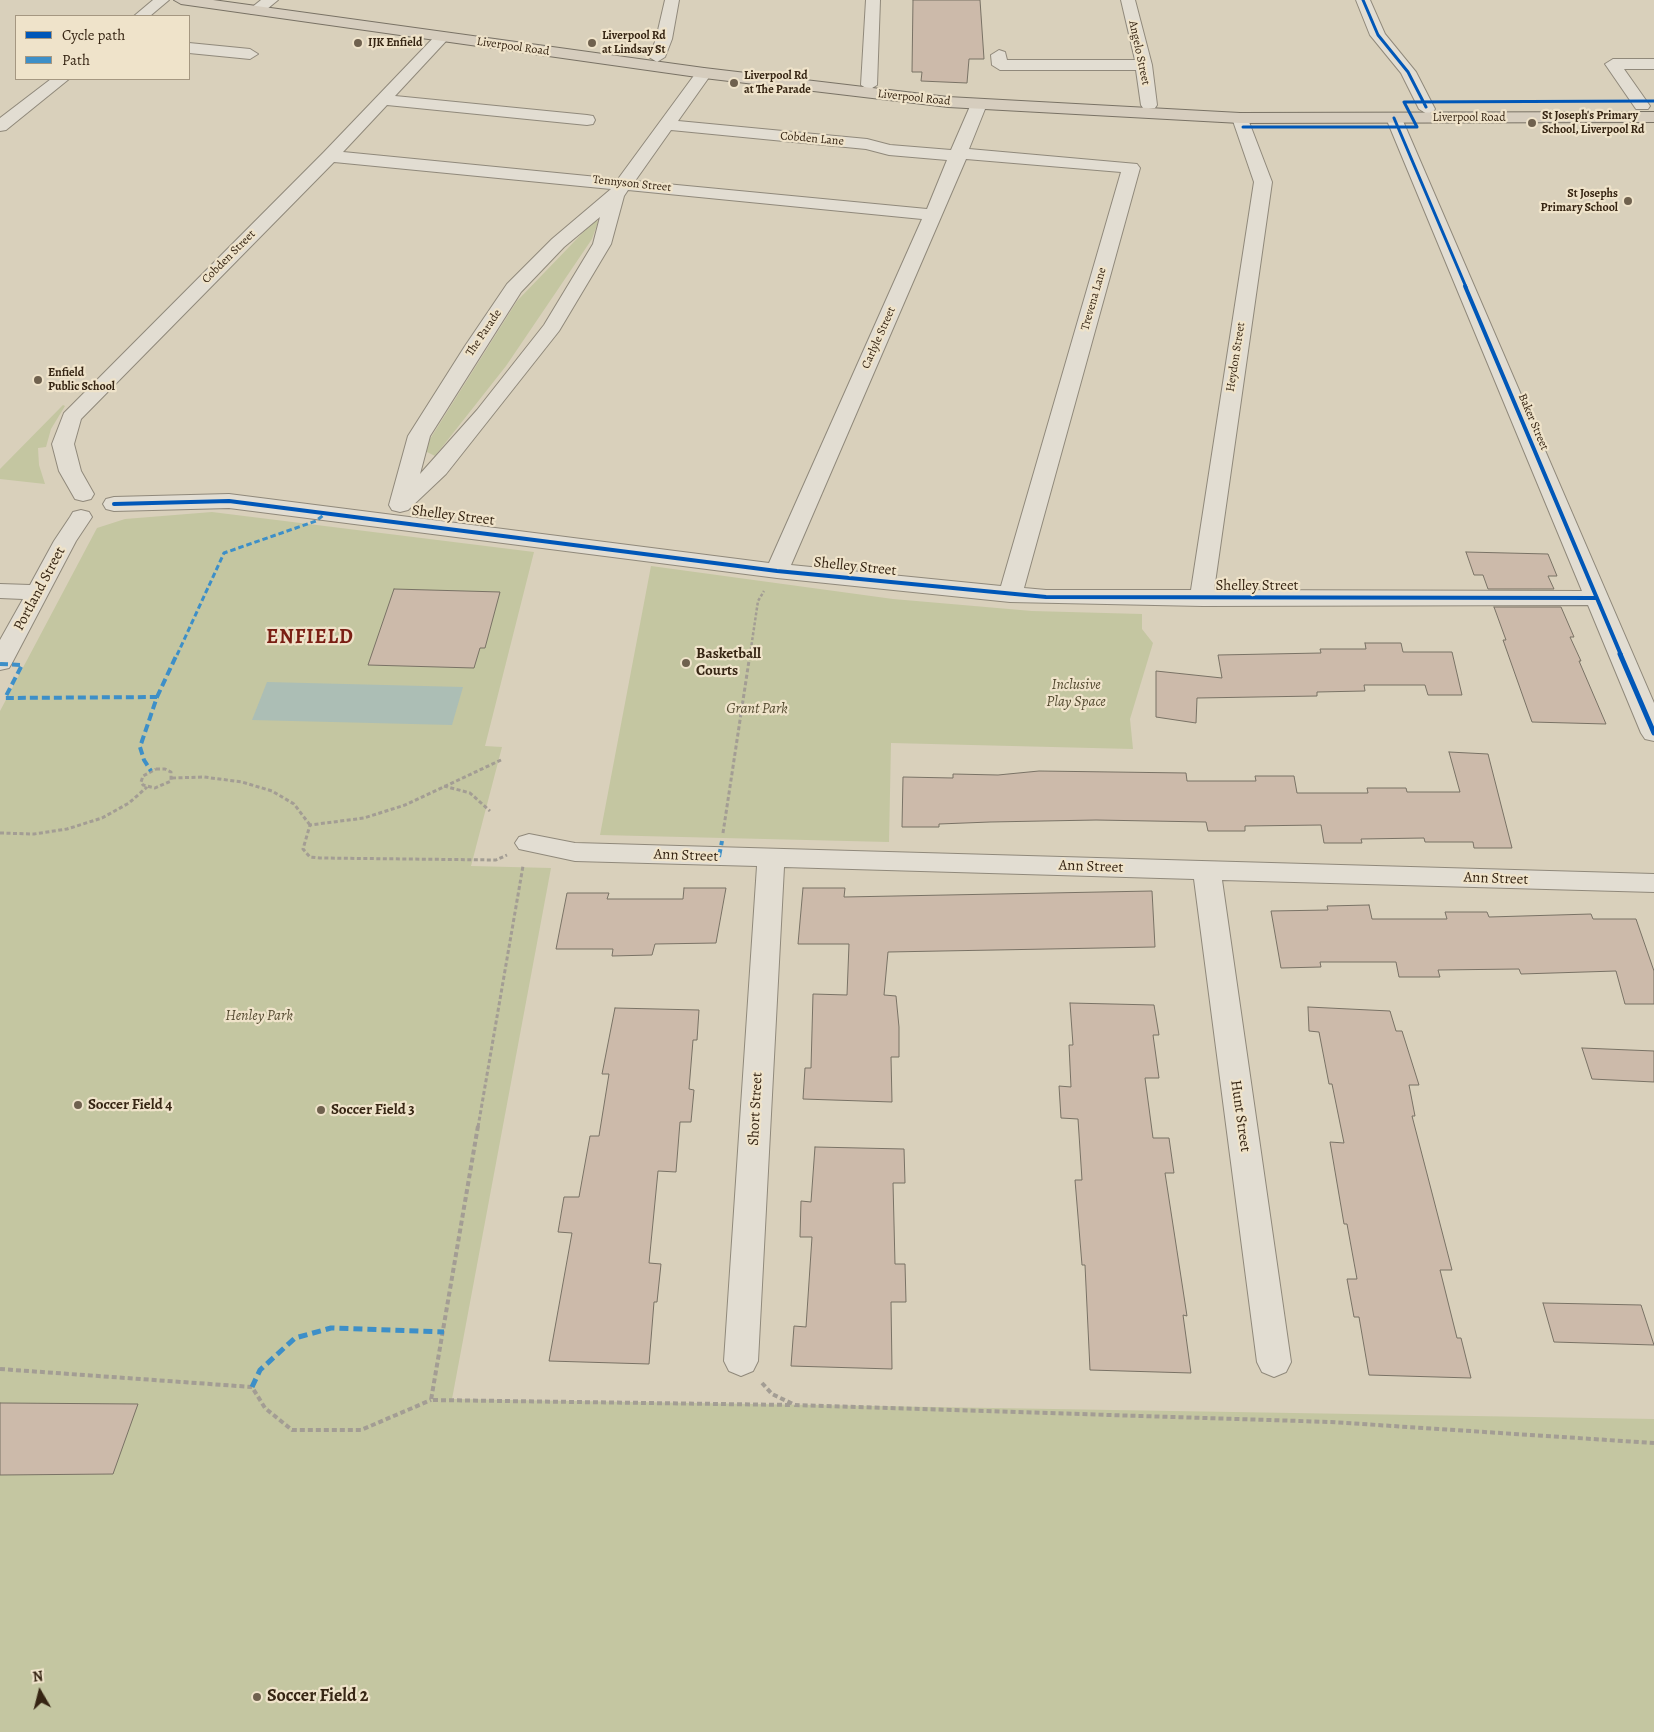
<!DOCTYPE html>
<html>
<head>
<meta charset="utf-8">
<style>
  body { margin:0 }
  #map { position:relative; width:1654px; height:1732px; overflow:hidden; background:#d9d0bb; font-family:Alegreya,serif }
  canvas { display:block }
  .legend { position:absolute; left:15px; top:15px; width:175px; height:65px; box-sizing:border-box; background:#efe3ca; border:1px solid #a59781; margin:0; padding:6px 9px; list-style:none; font-size:15px; color:#362513 }
  .legend li { display:flex; align-items:center; gap:10px; height:25px }
  .legend b { width:25px; border:1px solid #a59781 }
  .north { position:absolute; left:15px; top:1667px; width:50px; height:50px; -webkit-text-stroke:4px #efe3ca; paint-order:stroke; rotate:352deg; font-size:14px; font-weight:700; line-height:20px; text-align:center; color:#362513 }
  .north::after { content:''; display:block; margin:auto; width:18px; height:22px; background:#362513; clip-path:polygon(50% 0,100% 100%,50% 72%,0 100%) }
</style>
</head>
<body>
<div id="map">
<canvas width="1654" height="1732"></canvas>
<ul class="legend">
<li><b style="height:6px;background:#0057b8"></b>Cycle path</li>
<li><b style="height:6px;background:#3d8fc8"></b>Path</li>
</ul>
<div class="north">N</div>
</div>
<script>
const ctx = document.querySelector('canvas').getContext('2d');
ctx.lineJoin = 'round';
function fillPath(path, color) {
  ctx.fillStyle = color;
  ctx.fill(path, 'evenodd');
}
function poly(rows) {
  const path = new Path2D();
  for (const r of rows) {
    path.moveTo(r[0], r[1]);
    for (let i = 2; i < r.length; i += 2) path.lineTo(r[i], r[i + 1]);
  }
  return path;
}
function trace(path, color, width, dash) {
  ctx.strokeStyle = color;
  ctx.lineWidth = width;
  ctx.lineCap = dash ? 'butt' : 'round';
  ctx.setLineDash(dash || []);
  ctx.stroke(path);
}
function drawText(font, color, halo, rows, align = 'center') {
  ctx.font = font + ' Alegreya,serif';
  ctx.lineWidth = 4.5;
  ctx.setLineDash([]);
  ctx.textBaseline = 'middle';
  ctx.strokeStyle = halo;
  ctx.fillStyle = color;
  for (const [text, x, y, turn = 0] of rows) {
    ctx.save();
    ctx.translate(x, y);
    ctx.rotate((+turn || 0) * Math.PI / 180);
    ctx.textAlign = isNaN(turn) ? turn : align;
    if (halo) ctx.strokeText(text, 0, 0);
    ctx.fillText(text, 0, 0);
    ctx.restore();
  }
}
fillPath(poly([
  [596,219,598,222,592,239,506,366,435,456,423,450,517,301],
  [63,405,65,406,51,429,46,447,38,448,39,465,45,484,0,479,0,469],
  [212,512,534,552,485,746,502,747,471,866,551,868,452,1399,1654,1419,1654,1732,0,1732,0,711,97,528,125,519],
  [651,566,893,599,1032,611,1142,614,1142,629,1153,643,1130,719,1133,749,891,743,889,842,600,835]
]), '#c4c6a1');
fillPath(poly([
  [267,682,463,687,452,725,252,720]
]), '#acbeb5');
const building = poly([
  [913,0,980,0,984,59,969,59,967,83,921,81,922,72,912,72,913,0],
  [1466,552,1548,554,1557,576,1548,576,1554,589,1488,589,1483,575,1474,575,1466,552],
  [394,589,500,592,485,648,480,648,474,668,368,665,394,589],
  [1494,607,1561,607,1574,637,1570,637,1581,661,1579,661,1606,724,1532,722,1503,640,1506,640,1494,607],
  [1365,643,1401,643,1403,652,1452,652,1462,695,1428,695,1425,685,1364,685,1365,691,1317,692,1317,696,1197,698,1196,723,1156,717,1156,671,1222,678,1218,655,1321,653,1320,649,1366,649,1365,643],
  [1449,752,1488,754,1512,848,1474,848,1473,842,1425,842,1424,838,1361,839,1362,843,1324,843,1321,825,1245,826,1245,831,1208,831,1206,822,1096,820,990,822,939,824,939,827,902,827,903,777,953,778,953,774,998,775,1039,771,1186,773,1187,781,1256,781,1255,776,1294,776,1297,793,1368,793,1367,788,1406,788,1407,792,1460,792,1449,752],
  [684,888,726,888,716,943,655,944,652,955,612,956,613,949,556,949,567,893,609,893,607,899,683,899,684,888],
  [803,888,845,888,844,897,1152,891,1155,947,888,952,884,995,896,996,899,1027,899,1057,891,1057,892,1102,803,1099,805,1068,811,1068,813,994,847,995,849,944,798,944,803,888],
  [1369,905,1372,919,1447,919,1445,912,1487,912,1489,917,1591,914,1593,919,1636,919,1654,971,1654,1004,1625,1004,1616,971,1521,974,1519,969,1438,970,1440,977,1399,977,1396,962,1320,962,1321,967,1281,968,1271,911,1328,910,1327,906,1369,905],
  [1070,1003,1154,1005,1159,1035,1153,1035,1159,1078,1145,1078,1153,1138,1169,1138,1174,1173,1165,1173,1187,1316,1183,1315,1191,1373,1090,1370,1085,1265,1082,1265,1075,1180,1082,1180,1078,1119,1061,1118,1059,1086,1071,1087,1069,1045,1073,1045,1070,1003],
  [1308,1007,1390,1011,1396,1031,1402,1031,1419,1085,1409,1085,1415,1116,1412,1116,1452,1270,1440,1270,1457,1338,1461,1338,1471,1378,1369,1375,1359,1317,1354,1317,1347,1279,1357,1279,1347,1224,1344,1224,1330,1142,1344,1143,1332,1084,1329,1084,1319,1032,1309,1031,1308,1007],
  [615,1008,699,1010,697,1040,693,1040,689,1089,694,1090,691,1122,680,1122,676,1172,658,1171,649,1263,661,1264,657,1302,654,1302,649,1364,549,1361,572,1233,558,1232,564,1197,579,1197,590,1136,599,1136,609,1074,602,1074,615,1008],
  [1582,1048,1654,1051,1654,1082,1592,1079,1582,1048],
  [815,1147,904,1149,905,1183,893,1183,895,1264,905,1264,906,1302,891,1302,892,1369,791,1366,794,1326,806,1327,812,1237,800,1237,801,1201,811,1202,815,1147],
  [1543,1303,1641,1305,1654,1345,1554,1342,1543,1303],
  [0,1403,138,1404,113,1474,0,1475,0,1403]
]);
fillPath(building, '#ccbaaa');
trace(building, '#797265', 1);
const minor = poly([
  [153,0,169,0,150,16,134,16,153,0],
  [261,0,278,0,261,14,251,14,249,11,251,8,261,0],
  [665,0,679,0,672,39,665,57,657,62,649,57,656,39,665,0],
  [866,0,880,0,877,85,869,90,861,85,866,0],
  [1121,0,1135,0,1152,65,1157,105,1155,108,1143,108,1141,105,1136,70,1000,70,992,65,991,55,999,50,1005,52,1007,60,1135,60,1121,0],
  [1356,0,1370,0,1385,34,1416,72,1435,109,1433,112,1427,114,1419,109,1401,73,1370,35,1356,0],
  [442,32,447,34,450,37,447,40,395,96,587,115,593,116,595,120,593,124,587,125,387,105,343,152,618,179,698,70,704,68,712,73,678,121,867,139,890,145,951,150,971,104,979,99,987,104,969,149,1137,164,1140,168,1024,588,1046,590,1191,590,1254,182,1232,118,1234,114,1246,114,1272,182,1214,590,1582,591,1386,118,1388,114,1394,113,1400,114,1654,703,1654,741,1645,739,1641,733,1588,605,1203,606,1010,602,777,578,229,508,114,511,106,509,103,504,106,499,114,497,229,494,769,563,922,219,628,190,624,196,611,244,559,331,446,474,408,510,400,512,392,510,389,505,408,436,465,346,507,284,552,239,611,189,334,162,81,419,74,444,81,471,94,494,91,499,83,501,75,499,59,471,52,444,64,413,324,152,437,34,442,32],
  [671,130,866,149,889,155,947,160,927,209,635,181,671,130],
  [966,159,1121,172,1001,586,791,565,966,159],
  [600,217,593,244,544,325,477,410,420,474,430,436,521,292,564,247,600,217],
  [189,43,250,49,258,54,250,59,189,53,189,43],
  [1613,59,1654,59,1654,69,1624,69,1650,106,1648,109,1636,109,1605,64,1613,59],
  [51,79,69,79,6,130,0,131,0,118,51,79],
  [81,510,89,512,92,517,76,541,12,663,9,668,0,670,0,640,23,599,0,598,0,584,30,585,54,541,70,517,73,512,81,510],
  [529,834,575,843,1654,874,1654,892,1222,880,1291,1362,1286,1372,1274,1377,1262,1372,1257,1362,1194,879,784,867,758,1361,753,1371,741,1376,729,1371,724,1361,757,866,575,861,519,849,515,843,519,837,529,834]
]);
const highway = poly([
  [174,0,213,0,704,68,948,97,1240,113,1654,112,1654,122,1240,123,948,107,704,78,181,4,174,0]
]);
trace(minor, '#90897b', 2);
trace(highway, '#797265', 2);
trace(poly([
  [750,655,758,601,764,591]
]), '#a39d94', 2.5, [3, 2]);
trace(poly([
  [501,760,405,805,364,818,310,825,303,849,310,857,320,858,496,860,507,855],
  [156,769,165,769,171,772,171,781,155,788,143,785,141,782,143,776,156,769],
  [172,778,204,777,242,782,272,791,294,804,310,825],
  [444,786,470,793,490,811],
  [0,833,34,834,67,829,102,818,129,803,147,787],
  [723,833,750,654],
  [478,1127,523,866]
]), '#a39d94', 3, [4, 2.5]);
trace(poly([
  [478,1126,431,1400,792,1405],
  [0,1369,252,1387,265,1408,292,1430,361,1430,431,1400],
  [762,1383,772,1394,795,1405,1331,1422,1654,1443]
]), '#a39d94', 4, [5, 3]);
fillPath(minor, '#e2ddd2');
fillPath(highway, '#d6cdbe');
trace(poly([
  [177,655,224,553,316,521,326,513]
]), '#3d8fc8', 3, [5.5, 3]);
trace(poly([
  [0,664,22,665,5,698,157,697,140,747,144,760,151,771],
  [157,697,177,654],
  [719,857,722,841]
]), '#3d8fc8', 4, [8, 4]);
trace(poly([
  [252,1387,260,1370,295,1338,331,1328,444,1332]
]), '#3d8fc8', 5, [9, 5]);
trace(poly([
  [1363,0,1378,35,1408,72,1426,107],
  [1394,118,1466,287],
  [1243,127,1417,127,1404,102,1654,101]
]), '#0057b8', 3);
trace(poly([
  [1465,286,1621,655],
  [114,504,229,501,777,571,1046,597,1597,598]
]), '#0057b8', 4);
trace(poly([
  [1620,654,1654,733]
]), '#0057b8', 5);
for (const [x, y, r, color] of [
  [358,43,5,"#6f614e"],
  [592,43,5,"#6f614e"],
  [734,83,5,"#6f614e"],
  [1532,123,5,"#6f614e"],
  [1628,201,5,"#6f614e"],
  [38,380,5,"#6f614e"],
  [686,663,5,"#6f614e"],
  [78,1105,5,"#6f614e"],
  [321,1110,5,"#6f614e"],
  [257,1697,5,"#6f614e"]
]) {
  const dot = new Path2D();
  dot.arc(x, y, r, 0, 2 * Math.PI);
  ctx.fillStyle = color;
  ctx.fill(dot);
  trace(dot, '#efe3ca', 2);
}
drawText('bold 12px', '#362513', '#efe3ca', [
  ["Liverpool Rd",602,36],
  ["at Lindsay St",602,50],
  ["IJK Enfield",368,43],
  ["Liverpool Rd",744,76],
  ["at The Parade",744,90],
  ["St Joseph's Primary",1542,116],
  ["School, Liverpool Rd",1542,130],
  ["St Josephs",1618,194,"right"],
  ["Primary School",1618,208,"right"],
  ["Enfield",48,373],
  ["Public School",48,387]
], 'left');
drawText('12px', '#362513', '#efe3ca', [
  ["Liverpool Road",513,47,8],
  ["Angelo Street",1139,53,78],
  ["Liverpool Road",914,98,6],
  ["Liverpool Road",1469,118],
  ["Cobden Lane",812,139,5],
  ["Tennyson Street",632,184,6],
  ["Cobden Street",229,257,-45],
  ["Trevena Lane",1094,299,-74],
  ["The Parade",484,333,-56],
  ["Carlyle Street",879,338,-66],
  ["Heydon Street",1236,357,-81],
  ["Baker Street",1533,422,67]
]);
drawText('15px', '#362513', '#efe3ca', [
  ["Shelley Street",453,516,7],
  ["Shelley Street",855,567,6],
  ["Shelley Street",1257,586],
  ["Portland Street",40,589,-62],
  ["Ann Street",686,856,2],
  ["Ann Street",1091,867,2],
  ["Ann Street",1496,879,2],
  ["Short Street",756,1109,-87],
  ["Hunt Street",1240,1116,82]
]);
drawText('bold 15px', '#362513', '#efe3ca', [
  ["Basketball",696,654],
  ["Courts",696,671],
  ["Soccer Field 4",88,1105],
  ["Soccer Field 3",331,1110]
], 'left');
drawText('italic 15px', '#554b31', '#efe3ca', [
  ["Inclusive",1076,685],
  ["Play Space",1076,702],
  ["Grant Park",757,709],
  ["Henley Park",259,1016]
]);
drawText('bold 18px', '#362513', '#efe3ca', [
  ["Soccer Field 2",267,1697]
], 'left');
ctx.letterSpacing = '1px';
drawText('bold 20px', '#7a1f14', '#efe3ca', [
  ["ENFIELD",310,638]
]);
ctx.letterSpacing = '0px';
</script>
</body>
</html>
